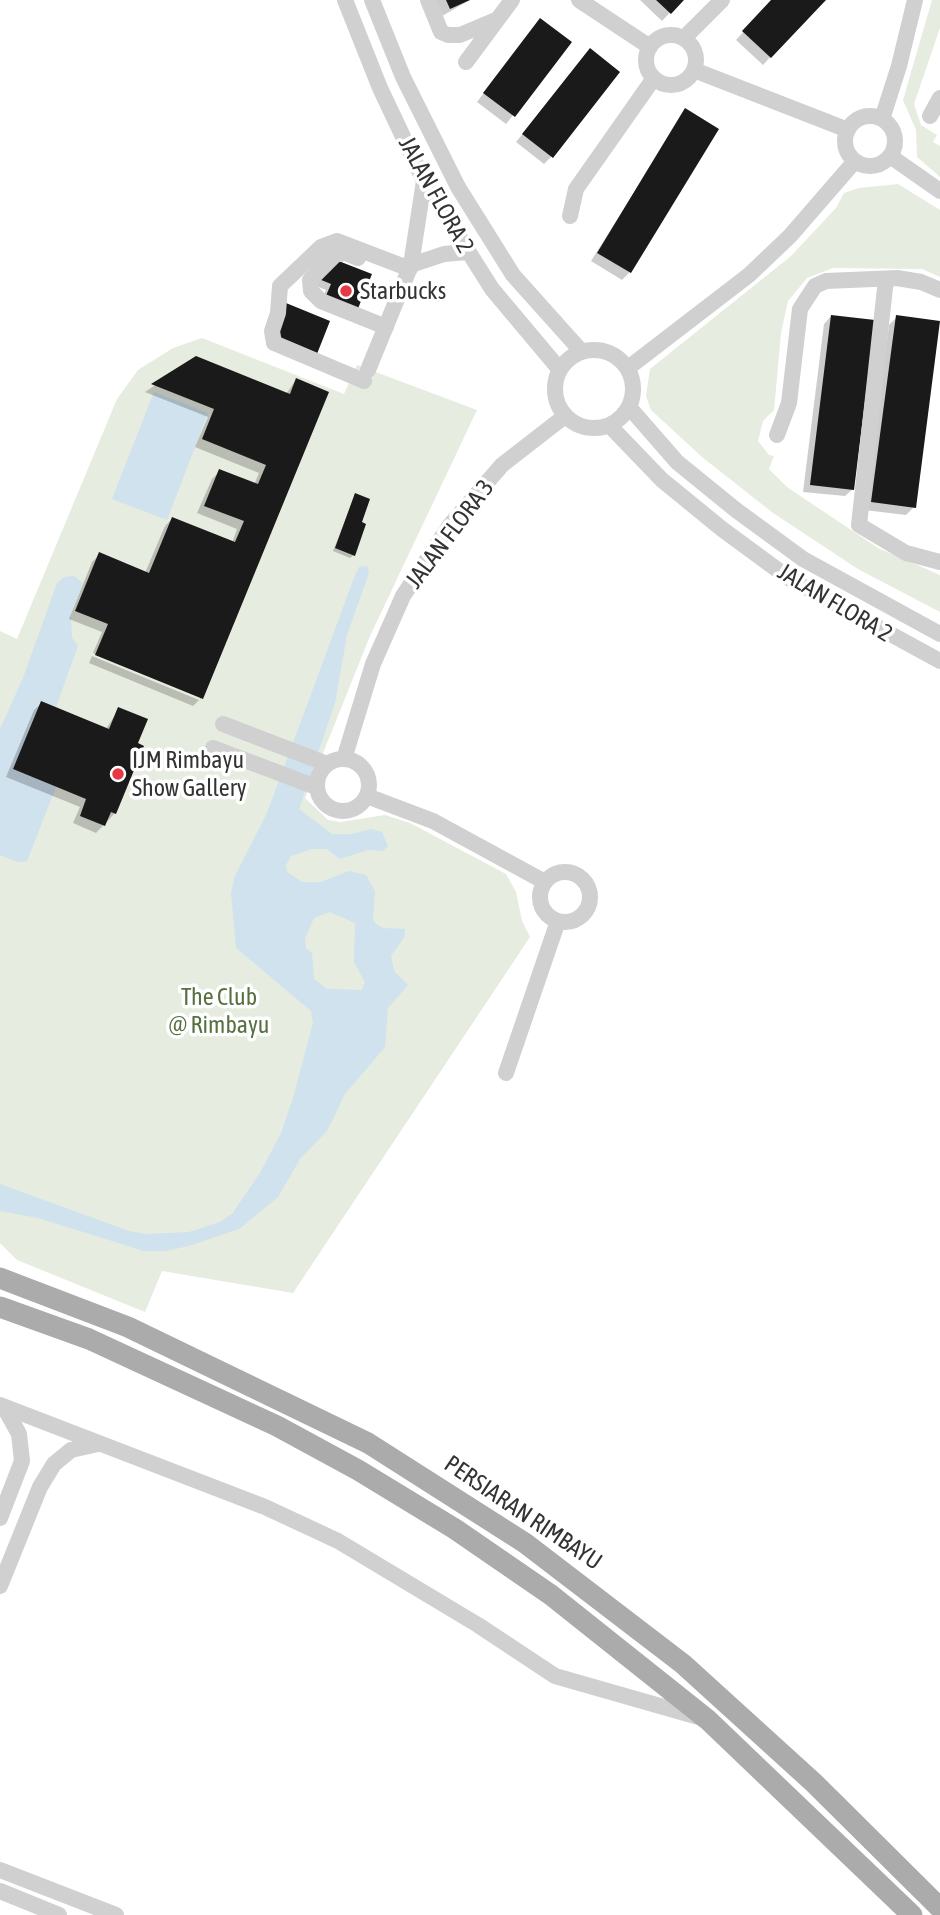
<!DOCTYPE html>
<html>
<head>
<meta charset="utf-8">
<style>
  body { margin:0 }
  canvas { display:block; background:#fff }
</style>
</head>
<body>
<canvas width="940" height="1915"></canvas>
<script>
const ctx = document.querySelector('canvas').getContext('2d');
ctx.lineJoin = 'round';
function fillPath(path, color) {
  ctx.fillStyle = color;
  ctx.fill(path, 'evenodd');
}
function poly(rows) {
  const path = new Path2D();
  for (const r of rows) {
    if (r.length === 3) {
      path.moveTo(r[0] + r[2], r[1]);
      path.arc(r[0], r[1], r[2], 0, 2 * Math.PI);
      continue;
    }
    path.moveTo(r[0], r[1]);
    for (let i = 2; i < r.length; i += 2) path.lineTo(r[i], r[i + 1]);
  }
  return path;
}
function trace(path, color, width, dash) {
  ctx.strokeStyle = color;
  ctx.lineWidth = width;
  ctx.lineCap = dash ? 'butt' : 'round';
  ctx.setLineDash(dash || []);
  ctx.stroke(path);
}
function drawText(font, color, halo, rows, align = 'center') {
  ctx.font = font + ' "Asap Condensed",sans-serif';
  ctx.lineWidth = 7;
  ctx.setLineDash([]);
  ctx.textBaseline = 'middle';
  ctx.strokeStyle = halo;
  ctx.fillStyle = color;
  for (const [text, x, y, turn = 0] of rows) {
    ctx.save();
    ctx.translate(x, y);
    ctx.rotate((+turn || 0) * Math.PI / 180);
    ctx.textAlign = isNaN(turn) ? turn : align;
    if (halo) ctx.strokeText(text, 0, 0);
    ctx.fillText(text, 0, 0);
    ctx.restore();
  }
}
fillPath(poly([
  [932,0,940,0,940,28,914,104,921,125,937,135,933,142,940,146,940,177,917,157,916,130,903,100],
  [898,184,940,210,940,277,922,269,833,268,807,278,788,301,781,333,774,410,763,421,758,441,769,455,774,456,769,469,787,487,878,548,940,575,940,612,858,569,773,513,702,457,651,410,646,396,650,369,791,256,836,208,844,193,859,188],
  [202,338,344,394,357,365,477,410,370,636,305,798,328,820,341,822,385,815,410,823,506,874,516,892,522,921,530,937,293,1293,162,1271,145,1312,17,1260,0,1243,0,631,17,639,117,399,138,370,173,348]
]), '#e6ecdf');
fillPath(poly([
  [154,392,208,413,167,520,112,499],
  [367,566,369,573,347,635,335,703,299,809,332,834,352,834,371,829,382,832,388,846,383,851,368,850,340,859,327,849,312,849,291,856,286,865,287,872,302,882,321,882,349,871,366,875,375,891,373,919,376,924,383,928,405,929,405,936,391,956,394,971,408,985,388,1008,385,1047,345,1094,327,1131,300,1159,278,1197,239,1229,189,1246,165,1251,144,1251,38,1218,0,1211,0,1184,129,1231,146,1234,189,1232,220,1222,232,1214,260,1173,281,1133,293,1098,313,1023,311,1011,236,948,231,893,235,876,267,813,354,578,359,567],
  [330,912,355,923,354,962,365,982,362,990,327,989,314,979,312,953,306,948,305,938,314,918],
  [74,576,83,583,71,613,72,638,78,646,56,707,41,701,13,769,56,787,27,861,17,862,0,855,0,729,23,678,57,583,64,577]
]), '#cfe2ee');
fillPath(poly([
  [435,0,470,0,442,16],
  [640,0,682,0,662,21],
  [773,0,823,0,763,65,736,40],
  [533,28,570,43,506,124,477,102],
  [590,50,551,157,544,164,516,142],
  [686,110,630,272,622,280,591,261],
  [337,262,355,310,320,304,326,290,311,284],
  [831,316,853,489,845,496,803,492,824,324],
  [897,317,914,507,906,515,864,510,889,325],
  [196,358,286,394,296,380,327,392,200,700,200,696,93,653,102,632,69,619,92,562,100,554,145,573,165,526,172,519,232,543,237,529,197,513,212,479,220,471,254,485,259,473,195,447,208,417,145,392],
  [355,495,354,555,350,558,333,551],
  [92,656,199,700,193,706,89,663],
  [42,703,106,729,119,709,115,813,96,833,73,823,80,807,6,777,34,710]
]), '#0003');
fillPath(poly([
  [446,0,470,0,450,9],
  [656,0,684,0,671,14],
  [771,0,826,0,771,58,742,31],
  [540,18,572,42,515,117,483,93],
  [590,48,620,72,553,158,522,134],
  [685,108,719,129,631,273,597,253],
  [336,260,372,274,357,311,325,298,331,284,314,277],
  [286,303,330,321,315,359,273,336],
  [831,315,875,320,854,490,810,485],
  [896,315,940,321,916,508,871,502],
  [196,356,290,394,296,378,329,392,203,699,95,655,108,624,75,611,99,552,149,573,172,517,235,542,244,521,204,506,219,469,258,484,266,465,202,439,214,409,151,384],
  [355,493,370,499,362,522,366,524,355,556,335,548],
  [41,701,109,729,118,707,148,719,138,743,144,746,116,814,111,812,105,826,80,816,86,799,13,769]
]), '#1a1a1a');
trace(poly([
  [345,0,380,88,424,181,492,289,560,370],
  [372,0,403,77,458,187,513,275,582,352],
  [428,0,441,32,448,35,460,35,498,19],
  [579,0,650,47],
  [671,60,25],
  [684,38,722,0],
  [466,62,512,0],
  [694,70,848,130],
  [930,116,940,98],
  [870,141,25],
  [882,119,899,66,915,0],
  [890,156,940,191],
  [570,216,576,189,654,78],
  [358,258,346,253,335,255,310,280,311,291,321,301,386,327],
  [411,265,444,254,467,252],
  [886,279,859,525,906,553,940,562],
  [594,389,39],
  [628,368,749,275,790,236,855,161],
  [368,370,411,265,424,181],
  [364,381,274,343,272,331,278,313,280,286,321,247,337,241,410,269],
  [629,407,677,462,736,510,803,559,940,634],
  [610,426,662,480,722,529,790,579,940,661],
  [777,435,789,403,800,309,815,286,826,281,897,278,921,282,940,290],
  [223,724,327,764],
  [213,748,316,787],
  [343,785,26],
  [344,759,373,664,403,596,450,525,502,465,565,416],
  [367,796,433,821,545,882],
  [565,897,25],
  [506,1073,558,921],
  [0,1405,265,1507,338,1541,478,1625,555,1676,702,1718],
  [0,1518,22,1461,19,1434,4,1407],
  [0,1586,40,1487,54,1464,71,1450,98,1444],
  [0,1870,116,1915],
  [0,1891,59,1915]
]), '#d0d0d0', 16);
trace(poly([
  [0,1278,128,1327,368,1443,525,1543,683,1664,814,1783,940,1908],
  [0,1307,89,1339,277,1426,358,1470,455,1529,551,1595,708,1720,912,1915]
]), '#ababab', 21);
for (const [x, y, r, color] of [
  [346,291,7,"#e63946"],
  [118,774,7,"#e63946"]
]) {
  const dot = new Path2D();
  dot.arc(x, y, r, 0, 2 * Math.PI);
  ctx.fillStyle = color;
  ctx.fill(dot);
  trace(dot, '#fff', 2.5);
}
drawText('24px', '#333', '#fff', [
  ["JALAN FLORA 2",436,195,61],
  ["JALAN FLORA 3",450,534,-53],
  ["JALAN FLORA 2",835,603,31],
  ["PERSIARAN RIMBAYU",523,1513,34]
]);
drawText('24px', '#333', '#fff', [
  ["Starbucks",360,291],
  ["IJM Rimbayu",132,760],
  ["Show Gallery",132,788]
], 'left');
drawText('24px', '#56703f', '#fff', [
  ["The Club",219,997],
  ["@ Rimbayu",219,1025]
]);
</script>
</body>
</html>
